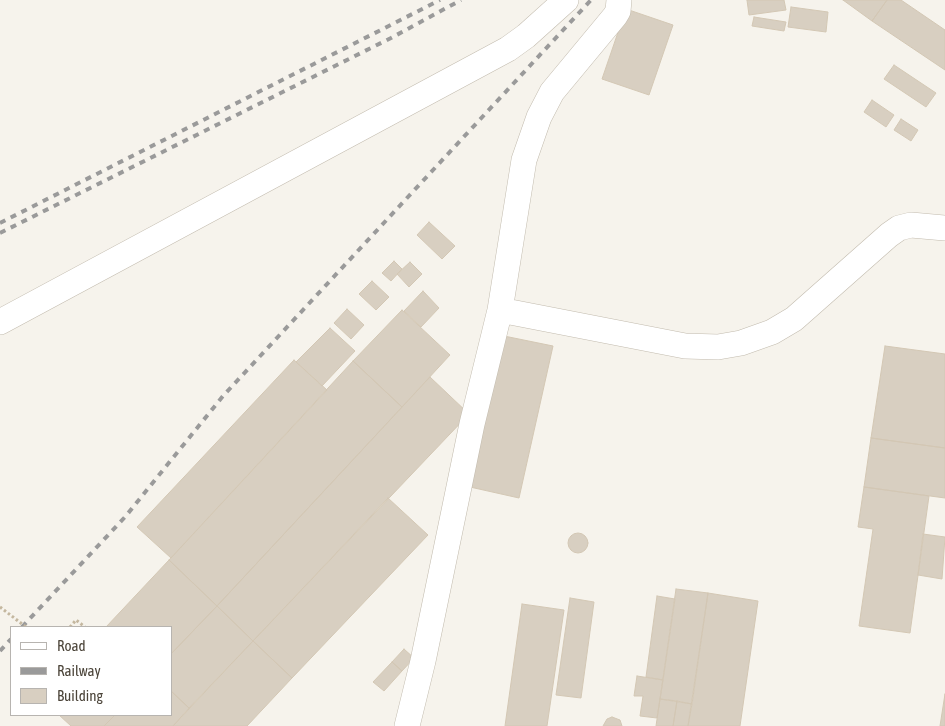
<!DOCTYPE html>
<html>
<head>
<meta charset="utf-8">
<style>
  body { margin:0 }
  #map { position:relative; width:945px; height:726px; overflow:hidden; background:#f6f3ec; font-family:"Asap Condensed",sans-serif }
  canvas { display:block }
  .legend { position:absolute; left:10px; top:626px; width:162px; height:90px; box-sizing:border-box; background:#fff; border:1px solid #b7b4b0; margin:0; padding:6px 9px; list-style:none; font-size:15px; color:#4b4439 }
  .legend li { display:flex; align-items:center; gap:10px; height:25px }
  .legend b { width:25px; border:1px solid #b7b4b0 }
</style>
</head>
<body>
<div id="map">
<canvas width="945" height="726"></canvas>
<ul class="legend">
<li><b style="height:6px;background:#fff"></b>Road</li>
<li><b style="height:6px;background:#9a9a9a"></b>Railway</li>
<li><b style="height:14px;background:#d8cfc1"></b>Building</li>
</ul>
</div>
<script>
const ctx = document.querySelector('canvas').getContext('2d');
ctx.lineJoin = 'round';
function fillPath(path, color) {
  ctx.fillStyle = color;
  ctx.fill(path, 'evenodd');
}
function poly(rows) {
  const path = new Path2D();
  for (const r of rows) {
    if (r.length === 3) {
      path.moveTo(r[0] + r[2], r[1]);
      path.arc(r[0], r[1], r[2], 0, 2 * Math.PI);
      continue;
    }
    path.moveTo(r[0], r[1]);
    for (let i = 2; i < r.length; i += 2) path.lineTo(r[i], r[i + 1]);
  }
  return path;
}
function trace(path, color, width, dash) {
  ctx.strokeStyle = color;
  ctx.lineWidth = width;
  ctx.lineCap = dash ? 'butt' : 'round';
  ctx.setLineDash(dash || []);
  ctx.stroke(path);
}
const building = poly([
  [747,0,784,0,786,10,749,15,747,0],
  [843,0,887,0,872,21,843,0],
  [887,0,901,0,945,30,945,70,872,21,887,0],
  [791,7,828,12,826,32,788,27,791,7],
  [626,9,673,25,649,95,602,79,626,9],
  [754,17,786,22,784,31,752,26,754,17],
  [894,65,936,93,926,107,884,79,894,65],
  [872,100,894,115,886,127,864,112,872,100],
  [901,119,918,130,911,141,894,130,901,119],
  [429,222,455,246,442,259,417,235,429,222],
  [394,261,402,269,391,281,382,273,394,261],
  [410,262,422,274,409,287,397,274,410,262],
  [372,281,389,297,376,310,359,294,372,281],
  [423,291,439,308,421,327,404,311,423,291],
  [347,309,364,325,351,339,334,323,347,309],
  [402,310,450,355,402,407,353,361,402,310],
  [330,328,355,351,322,386,296,362,330,328],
  [504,336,553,346,519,498,470,487,504,336],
  [885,346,945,354,945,448,871,438,885,346],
  [294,360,327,390,171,558,137,527,294,360],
  [353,361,402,407,217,606,169,560,353,361],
  [430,377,469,414,253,641,217,606,430,377],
  [871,438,945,448,945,498,864,487,871,438],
  [864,487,929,496,910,633,859,626,873,529,858,527,864,487],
  [388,498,428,535,292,678,253,641,388,498],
  [578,543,10],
  [923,534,945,537,942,579,918,575,923,534],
  [169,560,217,606,171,654,171,627,106,627,169,560],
  [676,589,708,593,692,704,660,699,676,589],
  [708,593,758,601,740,726,688,726,708,593],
  [657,596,675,599,663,680,646,677,657,596],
  [570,598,594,602,581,698,556,695,570,598],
  [522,604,564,610,547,726,505,726,522,604],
  [217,606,253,641,189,708,171,691,171,654,217,606],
  [253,641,292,678,247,726,173,726,253,641],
  [404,649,414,658,402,671,392,662,404,649],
  [392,662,402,671,384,691,373,682,392,662],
  [637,676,663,680,657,718,640,716,643,696,634,696,637,676],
  [171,691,189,708,173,726,104,726,115,715,171,715,171,691],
  [945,694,945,726,940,726,945,694],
  [660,699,677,701,673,726,656,726,660,699],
  [677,701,692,704,688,726,673,726,677,701],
  [59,715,115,715,104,726,71,726,59,715],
  [612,717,620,720,622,726,603,726,607,719,612,717]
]);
fillPath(building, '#d8cfc1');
trace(building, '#d3c7b4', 1);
const minor = poly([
  [500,310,685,346,718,347,741,343,772,332,794,319,889,235,899,228,911,225,945,228],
  [0,322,508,49,526,36,566,0],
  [407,726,423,661,472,424,500,310,524,160,539,117,552,92,615,16,618,11,619,0]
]);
trace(minor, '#c2bbae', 26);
trace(poly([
  [70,627,76,620,85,627]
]), '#c4b79f', 3, [2.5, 2.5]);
trace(minor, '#fff', 25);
trace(poly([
  [0,223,440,0],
  [0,233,391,38,461,0],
  [22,627,125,517,223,396,591,0],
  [0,651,11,639]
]), '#9a9a9a', 4, [6, 6]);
trace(poly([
  [0,607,26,627]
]), '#c4b79f', 3, [2.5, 2.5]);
</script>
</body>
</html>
